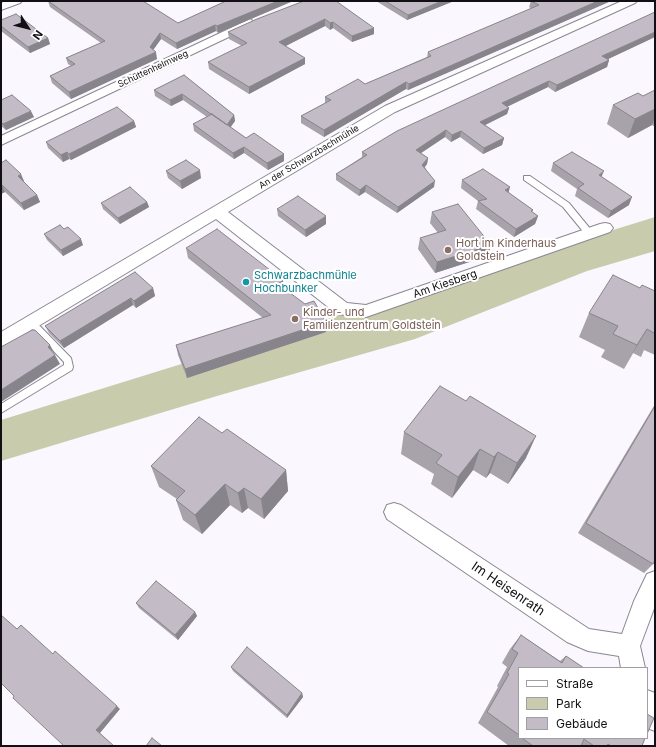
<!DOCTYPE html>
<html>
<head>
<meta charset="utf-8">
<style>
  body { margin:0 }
  #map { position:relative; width:656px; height:747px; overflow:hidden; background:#faf7fe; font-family:Inter,sans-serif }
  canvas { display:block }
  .frame { position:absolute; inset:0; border:2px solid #121014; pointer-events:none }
  .legend { position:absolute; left:518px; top:667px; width:130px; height:72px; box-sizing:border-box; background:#fff; border:1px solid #a09fa1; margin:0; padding:5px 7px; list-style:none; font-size:12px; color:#121014 }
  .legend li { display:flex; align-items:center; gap:8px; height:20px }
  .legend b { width:20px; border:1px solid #a09fa1 }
  .north { position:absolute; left:8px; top:8px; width:40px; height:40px; -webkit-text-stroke:3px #fff; paint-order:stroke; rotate:126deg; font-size:11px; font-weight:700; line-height:16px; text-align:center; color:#121014 }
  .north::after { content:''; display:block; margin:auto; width:14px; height:18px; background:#121014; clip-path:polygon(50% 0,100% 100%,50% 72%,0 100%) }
</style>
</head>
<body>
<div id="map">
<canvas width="656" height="747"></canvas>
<div class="frame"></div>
<ul class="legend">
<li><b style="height:5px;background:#fff"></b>Straße</li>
<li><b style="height:11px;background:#c9cbad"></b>Park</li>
<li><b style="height:11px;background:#c3bcc7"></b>Gebäude</li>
</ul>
<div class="north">N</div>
</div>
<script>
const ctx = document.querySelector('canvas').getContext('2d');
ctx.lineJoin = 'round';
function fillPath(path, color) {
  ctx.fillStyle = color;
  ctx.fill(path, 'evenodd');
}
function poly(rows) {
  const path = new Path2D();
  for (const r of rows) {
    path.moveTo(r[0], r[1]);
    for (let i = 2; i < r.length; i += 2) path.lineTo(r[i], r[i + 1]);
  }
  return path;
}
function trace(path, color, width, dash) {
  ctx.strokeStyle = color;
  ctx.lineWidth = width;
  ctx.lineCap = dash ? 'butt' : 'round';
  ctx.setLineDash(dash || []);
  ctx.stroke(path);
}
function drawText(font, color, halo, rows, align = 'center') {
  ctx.font = font + ' Inter,sans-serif';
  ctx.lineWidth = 4;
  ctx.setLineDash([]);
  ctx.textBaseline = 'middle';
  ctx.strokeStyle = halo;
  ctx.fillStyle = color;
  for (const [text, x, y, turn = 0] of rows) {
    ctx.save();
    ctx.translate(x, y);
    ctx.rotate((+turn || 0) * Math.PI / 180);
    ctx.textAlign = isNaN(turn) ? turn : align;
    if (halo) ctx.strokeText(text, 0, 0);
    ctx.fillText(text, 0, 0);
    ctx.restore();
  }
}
fillPath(poly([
  [655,217,655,251,587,271,415,339,217,396,1,461,1,420]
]), '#c9cbad');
const lane = poly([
  [524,176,530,176,569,203,592,231,593,233,592,235,586,235,563,207,524,180,524,176],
  [31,319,34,320,71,358,73,367,72,370,1,413,1,404,64,365,64,362,28,324,27,322,31,319]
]);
const street = poly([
  [6,1,22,1,20,3,1,10,1,3,6,1],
  [622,1,637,1,635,3,395,112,228,212,347,303,366,305,600,224,605,223,610,224,613,228,610,232,366,317,337,314,216,219,7,345,1,347,1,332,385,106,622,1],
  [250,19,256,23,254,25,1,145,1,136,250,19],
  [394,503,401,505,589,629,622,634,634,601,647,574,655,571,655,606,640,646,645,668,621,668,619,656,588,651,567,642,387,519,384,512,387,505,394,503],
  [647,690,655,693,655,731,647,728,647,690]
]);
trace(lane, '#8b8791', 2);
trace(street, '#8b8791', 2);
fillPath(lane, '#fff');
fillPath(street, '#fff');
fillPath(poly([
  [48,1,178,23,226,1,293,1,218,33,216,31,177,49,161,39,153,50,157,59,71,99,52,83,50,76,71,66,68,64,66,58,101,43,50,7],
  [304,1,374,34,352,42,333,28,330,30,325,26,285,46,305,58,305,64,249,94,209,69,208,62,242,46,229,39,228,32],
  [376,1,454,1,407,20],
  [531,1,611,1,408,90,406,89,324,137,301,123,301,116,325,103,325,97,365,84,427,57,428,52,532,9,529,7],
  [1,20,48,38,50,44,30,53,1,31],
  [655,37,607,59,609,60,607,67,555,92,548,87,507,107,509,108,507,114,485,125,504,138,502,145,483,154,460,137,451,142,445,137,421,153,428,158,427,164,425,167,434,187,397,213,365,192,359,196,336,180,336,174,362,157,362,152],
  [184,75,234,115,235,121,230,127,246,138,284,154,284,161,268,170,244,153,234,159,194,131,193,124,207,117,183,100,171,106,155,96,154,90],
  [655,90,655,127,652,125,628,138,607,124,613,105,643,96],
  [1,100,34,117,6,130,1,126],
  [134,121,136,127,71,160,69,159,63,162,48,148,46,142],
  [1,163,24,181,23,182,37,195,40,202,24,210,5,192,1,194],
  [553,163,601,177,629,205,608,218,575,196,577,189,551,171],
  [166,171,201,178,182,189,168,178],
  [462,180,509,193,533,210,532,212,538,216,535,224,514,237,476,209,478,201,461,188],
  [147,202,149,207,120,224,103,209,101,203],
  [277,209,326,224,306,237,278,216],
  [432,212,491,245,488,256,435,273,418,249,420,238,438,233,430,223],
  [44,234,83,245,63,256,47,240],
  [186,248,284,288,326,332,187,378,178,355,176,345,263,318,188,258],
  [153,288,155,296,136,308,133,305,64,348,49,333,45,326],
  [640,288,655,291,655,355,644,350,641,357,633,353,624,369,601,357,605,350,579,337,589,313],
  [655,404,655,560,653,564,644,573,578,533],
  [404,432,526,458,508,484,490,473,486,478,473,470,452,498,431,484,434,474,401,454],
  [222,433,286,470,288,491,264,519,248,508,242,513,230,505,202,534,183,520,176,500,177,499,159,487,151,466],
  [136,603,195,612,197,616,178,640,139,608],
  [521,635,560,661,566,656,584,668,519,668,519,738,645,738,642,746,509,746,478,723,498,687,497,686,507,667,502,663,510,649],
  [231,667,302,693,303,697,287,718,233,671]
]), '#a8a2ab');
fillPath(poly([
  [278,1,293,1,218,33,217,26],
  [442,1,454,1,407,20,408,15],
  [598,1,611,1,408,90,409,84],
  [325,19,325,26,280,49,279,42],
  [333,22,333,28,330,30,330,23],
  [215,25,216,31,177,49,176,43],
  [374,28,374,34,352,42,352,36],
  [655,32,655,37,600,63,602,56],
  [160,33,161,39,151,53,150,47],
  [48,38,50,44,30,53,28,47],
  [156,52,157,59,71,99,69,92],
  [305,58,305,64,249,94,249,87],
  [609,60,607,67,555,92,557,85],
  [549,81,548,87,500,110,502,103],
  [406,82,406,89,324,137,324,130],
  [182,94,183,100,171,106,170,100],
  [509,108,507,114,479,128,480,122],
  [655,109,655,117,652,125,628,138,635,119],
  [31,111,34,117,6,130,3,124],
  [234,115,235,121,228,131,227,125],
  [134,121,136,127,71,160,69,154],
  [446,130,445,137,415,157,416,150],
  [461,131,460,137,451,142,452,135],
  [504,138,502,145,483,154,484,148],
  [244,147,244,153,234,159,233,153],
  [67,152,69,159,63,162,61,155],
  [284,154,284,161,268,170,267,163],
  [428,158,427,164,421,171,422,165],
  [200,170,201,178,182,189,180,181],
  [604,171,601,178,599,175],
  [21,174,24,181,21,183,18,176],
  [435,181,434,187,397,213,398,207],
  [2,185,5,192,1,194,1,186],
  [366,185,365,192,359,196,360,190],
  [510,187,508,195,505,190],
  [37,195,40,202,24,210,21,203],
  [632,197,629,205,608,218,611,211],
  [147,202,149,207,120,224,118,218],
  [326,216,326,224,306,237,305,230],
  [538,216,535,224,514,237,516,229],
  [81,239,83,245,63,256,61,250],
  [491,245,488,256,435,273,437,262],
  [283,280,284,290,278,284],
  [153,288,155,296,136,308,134,301],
  [131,298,133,305,64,348,60,341],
  [326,322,326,332,187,378,185,369],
  [647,329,633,353,624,369,637,345],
  [50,345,55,354,48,347],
  [55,355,60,364,1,402,1,390],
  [536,436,526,458,508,484,517,463],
  [480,449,473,470,452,498,458,477],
  [498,452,490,473,486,478,494,457],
  [286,470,288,491,264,519,261,499],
  [225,484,230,505,202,534,195,515],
  [244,488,248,508,242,513,238,493],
  [195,612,197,616,178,640,175,635],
  [302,693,303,697,287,718,287,715],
  [117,706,120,709,100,733,114,746,96,730]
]), '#88848b');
const building = poly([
  [48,1,143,1,178,23,226,1,278,1,217,26,215,25,176,43,160,33,150,47,156,52,69,92,50,76,75,64,66,58,105,41,48,1],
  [304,1,336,1,374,28,352,36,333,22,330,23,325,19,279,42,305,58,249,87,208,62,247,43,228,32,257,19,304,1],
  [385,1,442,1,408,15,385,1],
  [531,1,598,1,409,84,406,82,324,130,301,116,331,100,325,97,358,79,365,84,431,56,428,52,539,5,531,1],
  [655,12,655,32,602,56,609,60,557,85,549,81,502,103,509,108,480,122,504,138,484,148,461,131,452,135,446,130,416,150,428,158,422,165,435,181,398,207,366,185,360,190,336,174,367,155,362,152,397,131,655,12],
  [16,14,48,38,28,47,1,26,1,20,16,14],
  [184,75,234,115,227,125,182,94,170,100,154,90,184,75],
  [655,90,655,109,635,119,613,105,638,93,643,96,655,90],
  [12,95,31,111,3,124,1,122,1,100,12,95],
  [117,107,134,121,69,154,67,152,61,155,46,142,117,107],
  [212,114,246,138,254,133,284,154,267,163,244,147,233,153,193,124,212,114],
  [572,152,604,171,599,175,632,197,611,211,578,188,584,184,553,163,572,152],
  [6,160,21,174,18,176,37,195,21,203,2,185,1,186,1,163,6,160],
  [186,160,200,170,180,181,166,171,186,160],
  [483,169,510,187,505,190,533,210,531,211,538,216,516,229,478,201,487,199,462,180,483,169],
  [130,187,147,202,118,218,101,203,130,187],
  [298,196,326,216,305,230,277,209,298,196],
  [458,204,491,245,437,262,420,238,446,230,432,212,458,204],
  [60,225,64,229,68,227,81,239,61,250,44,234,60,225],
  [217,229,283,280,278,284,305,304,314,301,326,322,185,369,176,345,271,315,186,248,217,229],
  [135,272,153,288,134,301,131,298,60,341,45,326,135,272],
  [613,275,640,288,642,285,655,291,655,332,654,333,647,329,637,345,613,334,618,326,589,313,613,275],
  [32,330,35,330,50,345,48,347,55,355,1,390,1,347,32,330],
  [440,386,466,401,470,396,536,436,517,463,498,452,494,457,480,449,458,477,436,463,442,455,404,432,440,386],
  [655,406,655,560,653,564,586,523,655,406],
  [199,417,222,433,227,429,286,470,261,499,244,488,238,493,225,484,195,515,176,500,185,491,151,466,199,417],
  [156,581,195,612,175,635,136,603,156,581],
  [1,615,17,629,21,625,53,654,55,651,117,706,96,730,114,746,64,746,13,698,14,696,1,683,1,615],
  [521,635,562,663,566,656,584,668,519,668,519,735,487,712,509,674,507,673,518,653,512,649,521,635],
  [247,647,302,693,287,715,231,667,247,647],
  [647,714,654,718,647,734,647,714],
  [152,738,162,746,146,746,152,738],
  [522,738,645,738,642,746,611,746,608,744,607,746,594,746,584,739,581,746,533,746,522,738]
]);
fillPath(building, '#c3bcc7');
trace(building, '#88848b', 1);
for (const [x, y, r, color] of [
  [448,250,4,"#8d6e63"],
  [246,282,4,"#0f9aa8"],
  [295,319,4,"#8d6e63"]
]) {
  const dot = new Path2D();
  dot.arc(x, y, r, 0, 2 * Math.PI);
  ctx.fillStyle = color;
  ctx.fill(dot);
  trace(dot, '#fff', 1.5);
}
drawText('9px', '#121014', '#fff', [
  ["Schüttenhelmweg",153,69,-25],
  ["An der Schwarzbachmühle",309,157,-31]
]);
drawText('11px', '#785e54', '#fff', [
  ["Hort im Kinderhaus",456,244],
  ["Goldstein",456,257],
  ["Kinder- und",303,313],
  ["Familienzentrum Goldstein",303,326]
], 'left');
drawText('11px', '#0d838f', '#fff', [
  ["Schwarzbachmühle",254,276],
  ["Hochbunker",254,289]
], 'left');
drawText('11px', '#121014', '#fff', [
  ["Am Kiesberg",445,284,-19]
]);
drawText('13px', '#121014', '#fff', [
  ["Im Heisenrath",508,589,34]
]);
</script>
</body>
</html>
